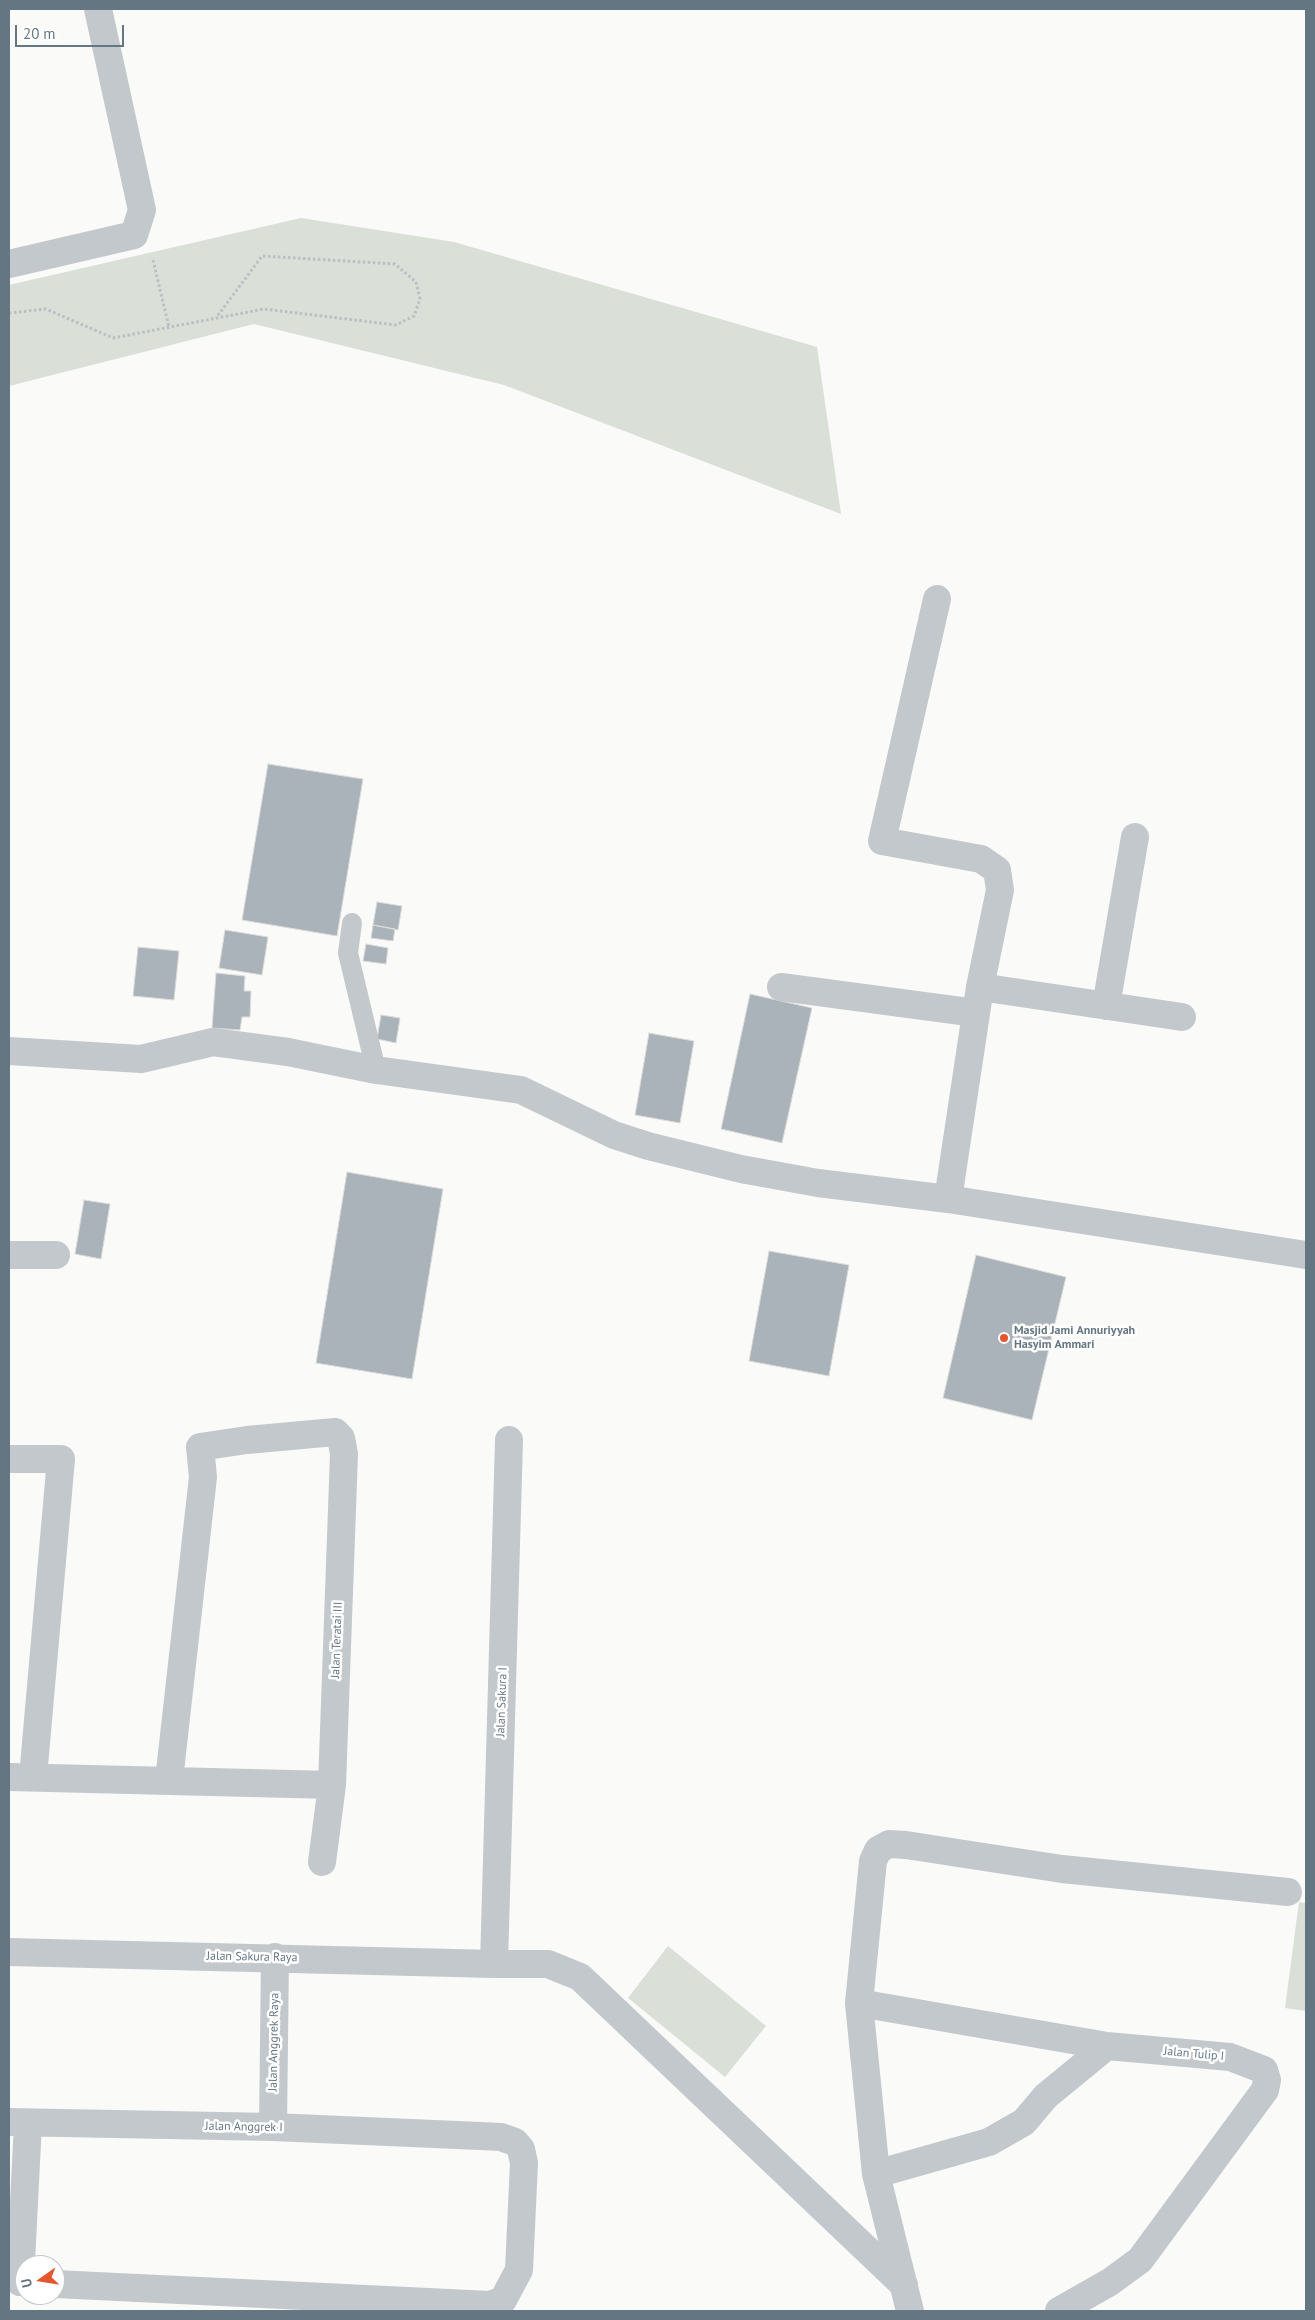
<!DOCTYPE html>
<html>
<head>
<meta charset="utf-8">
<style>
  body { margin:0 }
  #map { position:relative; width:1315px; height:2320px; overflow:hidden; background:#fafaf8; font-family:"PT Sans",sans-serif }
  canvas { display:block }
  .frame { position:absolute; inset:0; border:10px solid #657683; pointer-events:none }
  .north { position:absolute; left:15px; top:2255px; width:50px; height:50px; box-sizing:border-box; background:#fff; border:1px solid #c1c8cd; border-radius:50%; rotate:257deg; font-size:14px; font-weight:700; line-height:20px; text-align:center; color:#657683 }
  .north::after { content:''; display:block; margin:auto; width:18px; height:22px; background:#e4572e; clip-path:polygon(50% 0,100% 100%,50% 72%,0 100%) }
  .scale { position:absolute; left:15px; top:25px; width:109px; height:22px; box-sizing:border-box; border:2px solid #657683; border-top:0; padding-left:6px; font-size:15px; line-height:18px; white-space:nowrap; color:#657683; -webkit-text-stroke:4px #fff; paint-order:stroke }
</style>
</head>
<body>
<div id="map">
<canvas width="1315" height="2320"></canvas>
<div class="frame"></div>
<div class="north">U</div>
<div class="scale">20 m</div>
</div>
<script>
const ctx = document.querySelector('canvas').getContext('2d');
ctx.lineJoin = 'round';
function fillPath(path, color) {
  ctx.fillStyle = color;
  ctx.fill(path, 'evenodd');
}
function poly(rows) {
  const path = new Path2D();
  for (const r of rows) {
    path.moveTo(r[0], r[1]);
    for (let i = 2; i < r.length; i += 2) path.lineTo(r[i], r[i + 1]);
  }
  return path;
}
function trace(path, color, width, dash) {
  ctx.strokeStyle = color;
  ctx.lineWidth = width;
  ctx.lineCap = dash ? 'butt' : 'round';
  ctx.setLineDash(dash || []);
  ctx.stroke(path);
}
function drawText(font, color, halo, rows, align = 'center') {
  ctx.font = font + ' "PT Sans",sans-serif';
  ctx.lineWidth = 5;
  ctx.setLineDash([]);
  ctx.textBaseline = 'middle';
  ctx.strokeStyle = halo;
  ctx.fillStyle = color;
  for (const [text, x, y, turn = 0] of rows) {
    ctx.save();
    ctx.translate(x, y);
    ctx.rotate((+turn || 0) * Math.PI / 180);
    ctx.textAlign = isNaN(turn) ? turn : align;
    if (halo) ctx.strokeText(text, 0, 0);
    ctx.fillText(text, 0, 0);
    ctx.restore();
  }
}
fillPath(poly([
  [301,218,454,242,817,347,841,514,504,385,254,324,9,386,9,285],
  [1299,1902,1306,1903,1306,2011,1285,2008],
  [668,1946,766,2026,725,2077,628,1998]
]), '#dadfd7');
const building = poly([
  [268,764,363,779,337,936,242,920,268,764],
  [377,902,402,906,398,930,373,925,377,902],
  [373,925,395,929,393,941,371,938,373,925],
  [225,930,268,937,262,975,219,968,225,930],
  [366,944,388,948,386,964,363,961,366,944],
  [138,947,179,951,174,1000,133,996,138,947],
  [216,973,245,976,244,991,251,991,250,1017,242,1017,240,1030,212,1028,216,973],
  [750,994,812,1008,782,1143,721,1129,750,994],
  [381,1015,400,1018,396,1043,377,1039,381,1015],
  [649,1033,694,1041,680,1123,635,1115,649,1033],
  [347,1172,443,1189,412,1379,316,1363,347,1172],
  [84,1200,110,1204,101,1259,75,1254,84,1200],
  [769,1251,849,1265,829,1376,749,1361,769,1251],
  [976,1255,1066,1277,1032,1420,943,1398,976,1255]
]);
fillPath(building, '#aab3b9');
trace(building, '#dcdcda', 1);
trace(poly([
  [153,260,169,327],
  [9,313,46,309,113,338,264,309,396,325,414,316,420,299,416,282,395,264,262,256,216,318]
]), '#bbbfc2', 3, [2.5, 2.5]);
trace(poly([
  [352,923,348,953,376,1070]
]), '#c3c8cc', 20);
trace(poly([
  [9,264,134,235,142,210,98,9],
  [937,599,882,841,981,859,997,870,1000,890,980,987,948,1199],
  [781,987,976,1013],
  [980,987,1182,1017],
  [1106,1006,1135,837],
  [9,1051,141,1059,213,1042,288,1052,376,1070,521,1090,614,1135,648,1146,741,1169,818,1183,948,1199,1306,1255],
  [9,1255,56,1255],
  [9,1459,61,1459,33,1777],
  [9,1777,332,1785],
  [169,1780,203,1477,200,1447,247,1440,335,1432,341,1438,344,1454,332,1785,322,1862],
  [9,1952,494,1964,548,1964,580,1977,904,2285],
  [494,1964,509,1440],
  [859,2003,1107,2046,1230,2057,1264,2070,1267,2080,1265,2090,1140,2260,1110,2282,1059,2311],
  [9,2122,273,2127,480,2136,501,2137,515,2142,521,2149,524,2163,519,2270,503,2300,490,2305,55,2284],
  [273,2127,275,1957],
  [876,2174,989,2142,1024,2122,1046,2096,1107,2046],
  [20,2282,28,2123],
  [910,2311,876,2174,859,2003,873,1861,878,1850,889,1844,906,1845,1062,1869,1288,1892]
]), '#c3c8cc', 28);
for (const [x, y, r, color] of [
  [1004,1338,5,"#e4572e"]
]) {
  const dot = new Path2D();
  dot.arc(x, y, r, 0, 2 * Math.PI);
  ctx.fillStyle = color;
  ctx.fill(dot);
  trace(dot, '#fff', 2);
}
drawText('bold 12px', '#657683', '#fff', [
  ["Masjid Jami Annuriyyah",1014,1331],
  ["Hasyim Ammari",1014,1345]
], 'left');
drawText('12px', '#657683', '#fff', [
  ["Jalan Teratai III",337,1640,-88],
  ["Jalan Sakura I",502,1702,-88],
  ["Jalan Sakura Raya",252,1957,1],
  ["Jalan Anggrek Raya",274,2042,-89],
  ["Jalan Tulip I",1194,2054,5],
  ["Jalan Anggrek I",244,2127,1]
]);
</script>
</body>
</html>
